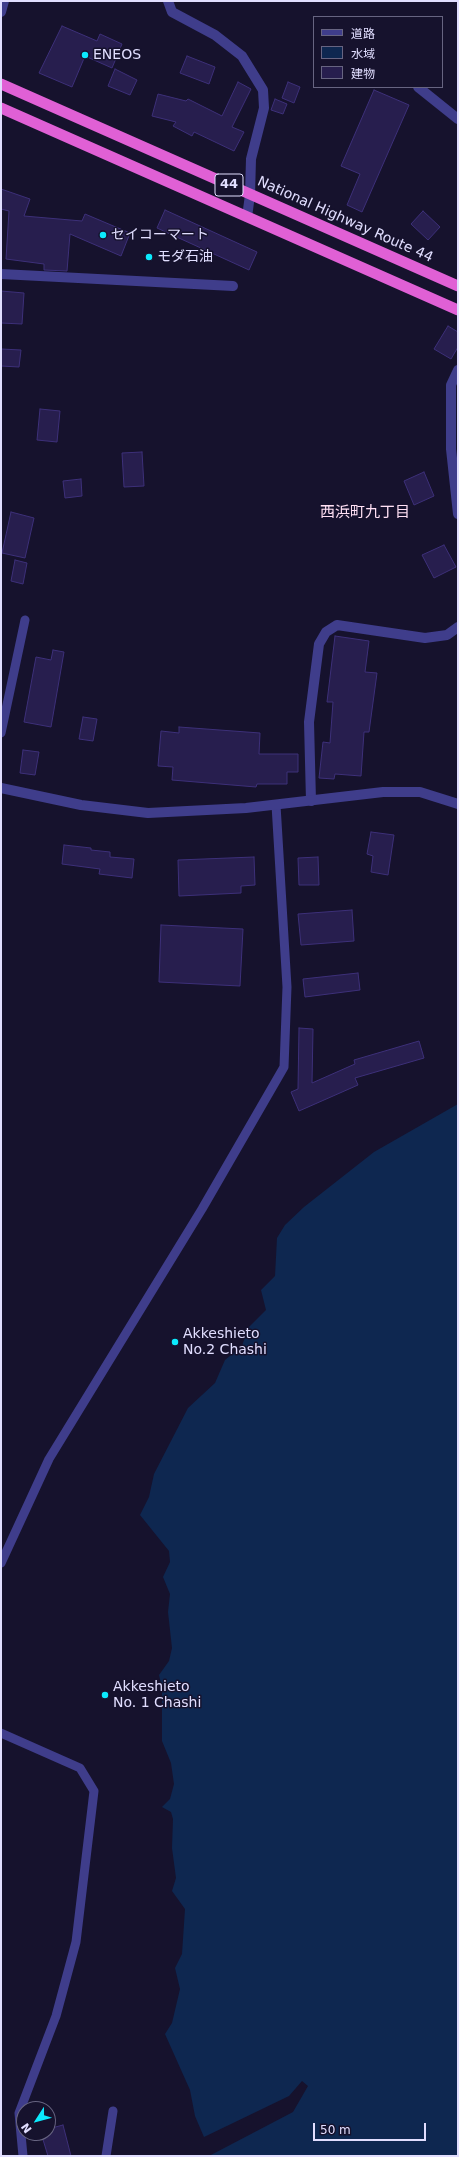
<!DOCTYPE html>
<html>
<head>
<meta charset="utf-8">
<style>
  body { margin:0 }
  #map { position:relative; width:459px; height:2157px; overflow:hidden; background:#16122d; font-family:"DejaVu Sans","Noto Sans JP",sans-serif }
  canvas { display:block }
  .frame { position:absolute; inset:0; border:2px solid #e1deff; pointer-events:none }
  .legend { position:absolute; left:313px; top:16px; width:130px; height:72px; box-sizing:border-box; background:#16122d; border:1px solid #676481; margin:0; padding:5px 7px; list-style:none; font-size:12px; color:#e1deff }
  .legend li { display:flex; align-items:center; gap:8px; height:20px }
  .legend b { width:20px; border:1px solid #676481 }
  .north { position:absolute; left:16px; top:2101px; width:40px; height:40px; box-sizing:border-box; background:#16122d; border:1px solid #676481; border-radius:50%; rotate:234deg; font-size:11px; font-weight:700; line-height:16px; text-align:center; color:#e1deff }
  .north::after { content:''; display:block; margin:auto; width:14px; height:18px; background:#0beafd; clip-path:polygon(50% 0,100% 100%,50% 72%,0 100%) }
  .scale { position:absolute; left:313px; top:2123px; width:113px; height:18px; box-sizing:border-box; border:2px solid #e1deff; border-top:0; padding-left:5px; font-size:12px; line-height:14px; white-space:nowrap; color:#e1deff; -webkit-text-stroke:3px #16122d; paint-order:stroke }
</style>
</head>
<body>
<div id="map">
<canvas width="459" height="2157"></canvas>
<div class="frame"></div>
<ul class="legend">
<li><b style="height:5px;background:#3f3d8b"></b>道路</li>
<li><b style="height:11px;background:#0e2750"></b>水域</li>
<li><b style="height:11px;background:#271e4e"></b>建物</li>
</ul>
<div class="north">N</div>
<div class="scale">50 m</div>
</div>
<script>
const ctx = document.querySelector('canvas').getContext('2d');
ctx.lineJoin = 'round';
function fillPath(path, color) {
  ctx.fillStyle = color;
  ctx.fill(path, 'evenodd');
}
function poly(rows) {
  const path = new Path2D();
  for (const r of rows) {
    path.moveTo(r[0], r[1]);
    for (let i = 2; i < r.length; i += 2) path.lineTo(r[i], r[i + 1]);
  }
  return path;
}
function trace(path, color, width, dash) {
  ctx.strokeStyle = color;
  ctx.lineWidth = width;
  ctx.lineCap = dash ? 'butt' : 'round';
  ctx.setLineDash(dash || []);
  ctx.stroke(path);
}
function drawText(font, color, halo, rows, align = 'center') {
  ctx.font = font + ' "DejaVu Sans","Noto Sans JP",sans-serif';
  ctx.lineWidth = 3;
  ctx.setLineDash([]);
  ctx.textBaseline = 'middle';
  ctx.strokeStyle = halo;
  ctx.fillStyle = color;
  for (const [text, x, y, turn = 0] of rows) {
    ctx.save();
    ctx.translate(x, y);
    ctx.rotate((+turn || 0) * Math.PI / 180);
    ctx.textAlign = isNaN(turn) ? turn : align;
    if (halo) ctx.strokeText(text, 0, 0);
    ctx.fillText(text, 0, 0);
    ctx.restore();
  }
}
fillPath(poly([
  [458,1104,458,2156,209,2156,293,2112,308,2086,302,2081,289,2096,204,2137,195,2116,190,2090,165,2034,172,2023,180,1989,175,1968,182,1954,185,1909,172,1891,176,1878,172,1848,173,1819,171,1812,162,1807,170,1799,174,1784,171,1763,162,1741,162,1688,159,1675,169,1661,172,1648,168,1612,170,1594,163,1577,170,1562,169,1551,140,1515,149,1497,154,1474,188,1408,215,1383,225,1360,242,1346,248,1328,266,1310,261,1290,275,1276,277,1238,285,1225,304,1207,374,1152]
]), '#0e2750');
const building = poly([
  [62,26,97,41,100,34,122,44,112,68,85,56,72,87,39,73,62,26],
  [187,56,215,67,209,84,180,73,187,56],
  [115,69,137,80,130,95,108,86,115,69],
  [238,82,251,89,232,127,244,132,234,151,194,132,192,136,173,126,176,122,152,116,158,94,186,101,188,99,222,116,238,82],
  [288,82,300,87,294,103,282,98,288,82],
  [374,90,409,105,362,212,347,205,360,174,341,166,374,90],
  [275,99,287,104,283,114,271,110,275,99],
  [1,189,30,199,24,216,82,221,85,214,130,233,121,256,70,234,67,271,44,270,44,264,6,259,9,211,1,209,1,189],
  [165,210,257,252,249,270,157,228,165,210],
  [423,211,440,227,428,240,411,224,423,211],
  [1,291,24,293,22,324,1,323,1,291],
  [448,326,458,332,458,347,451,359,434,349,448,326],
  [1,349,21,350,19,367,1,366,1,349],
  [40,409,60,411,57,442,37,440,40,409],
  [142,452,144,486,124,487,122,453,142,452],
  [424,472,434,496,414,505,404,481,424,472],
  [81,479,82,496,65,498,63,481,81,479],
  [11,512,34,518,25,558,2,553,11,512],
  [444,545,456,567,434,578,422,555,444,545],
  [15,560,27,563,23,584,11,581,15,560],
  [335,636,369,641,365,672,377,673,369,732,364,732,361,776,335,774,334,779,319,778,323,742,330,743,333,702,327,702,335,636],
  [53,650,64,652,51,727,24,722,36,657,51,660,53,650],
  [83,717,97,719,93,741,79,739,83,717],
  [179,727,260,733,259,754,298,754,298,772,287,772,287,784,257,784,256,787,172,780,173,767,158,766,161,731,179,733,179,727],
  [23,750,39,752,35,775,20,773,23,750],
  [371,832,394,835,388,875,371,872,373,856,367,854,371,832],
  [64,845,91,848,91,850,110,852,110,857,134,859,132,878,99,874,100,869,62,864,64,845],
  [254,857,255,885,241,886,241,893,179,896,178,860,254,857],
  [318,857,319,885,299,885,298,858,318,857],
  [352,910,354,941,301,945,298,914,352,910],
  [161,925,243,929,240,986,159,982,161,925],
  [358,973,360,990,305,997,303,979,358,973],
  [299,1028,313,1029,312,1083,355,1064,354,1060,419,1041,424,1058,355,1078,358,1085,299,1111,291,1092,298,1089,299,1028],
  [63,2125,71,2156,48,2156,41,2133,48,2133,48,2129,63,2125]
]);
fillPath(building, '#271e4e');
trace(building, '#3d3079', 1);
trace(poly([
  [1,733,25,620],
  [1,1563,49,1459,202,1209,284,1067,287,987,276,805],
  [1,1733,80,1768,94,1791,76,1942,56,2016,19,2113,23,2156],
  [106,2156,113,2111]
]), '#3f3d8b', 9);
trace(poly([
  [168,1,172,12,215,35,242,56,263,90,264,108,251,159,250,195,247,217],
  [1,12,4,1],
  [418,87,458,119],
  [1,274,233,286],
  [458,370,451,385,451,449,458,514],
  [311,801,309,722,319,644,326,632,337,625,425,638,447,635,458,627]
]), '#3f3d8b', 10);
trace(poly([
  [1,788,81,805,148,813,246,808,383,792,420,792,458,804]
]), '#3f3d8b', 10);
trace(poly([
  [1,84,458,286],
  [1,108,458,310]
]), '#e060d5', 11);
for (const [x, y, r, color] of [
  [85,55,4,"#0beafd"],
  [103,235,4,"#0beafd"],
  [149,257,4,"#0beafd"],
  [175,1342,4,"#0beafd"],
  [105,1695,4,"#0beafd"]
]) {
  const dot = new Path2D();
  dot.arc(x, y, r, 0, 2 * Math.PI);
  ctx.fillStyle = color;
  ctx.fill(dot);
  trace(dot, '#16122d', 1.5);
}
for (const [x, y, w] of [
  [229,185,28]
]) {
  const box = new Path2D();
  box.roundRect(x - w / 2, y - 11, w, 22, 3);
  ctx.fillStyle = '#16122d';
  ctx.fill(box);
  trace(box, '#e1deff', 1);
}
drawText('bold 13px', '#e1deff', null, [
  ["44",229,185]
]);
drawText('14px', '#e1deff', '#16122d', [
  ["ENEOS",93,55],
  ["セイコーマート",111,235],
  ["モダ石油",157,257],
  ["Akkeshieto",183,1334],
  ["No.2 Chashi",183,1350],
  ["Akkeshieto",113,1687],
  ["No. 1 Chashi",113,1703]
], 'left');
drawText('14px', '#e1deff', '#16122d', [
  ["National Highway Route 44",345,220,24]
]);
drawText('15px', '#ffe0f4', '#16122d', [
  ["西浜町九丁目",365,513]
]);
</script>
</body>
</html>
